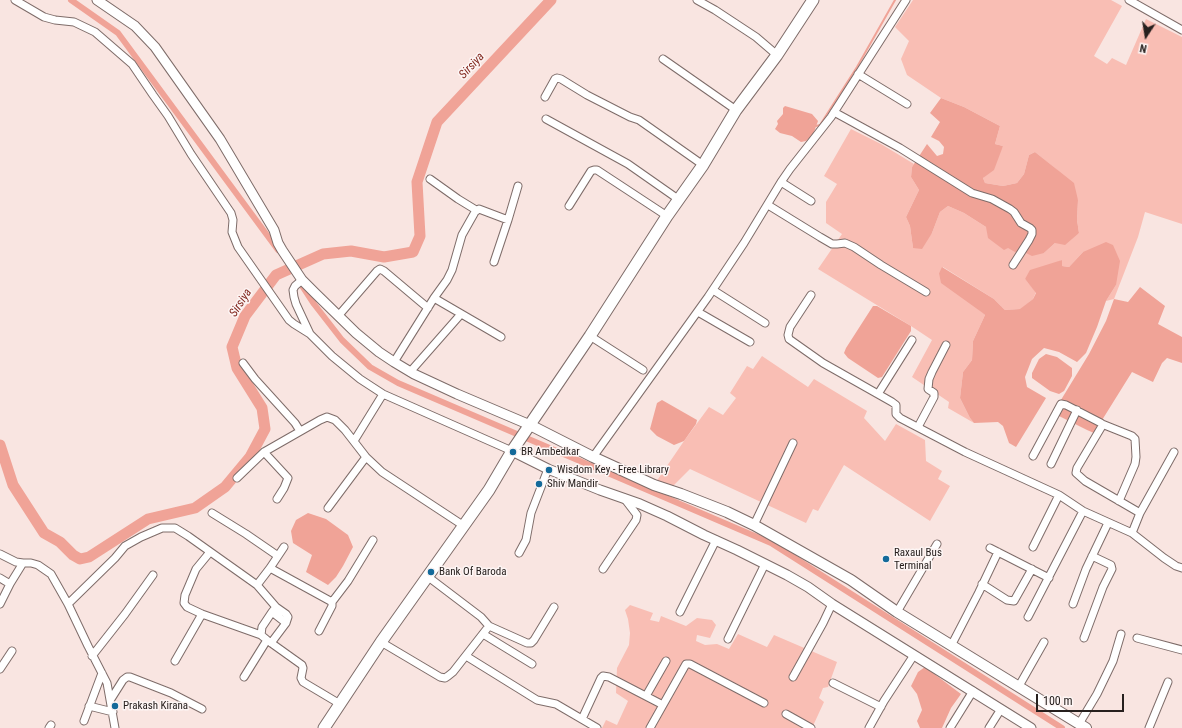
<!DOCTYPE html>
<html>
<head>
<meta charset="utf-8">
<style>
  body { margin:0 }
  #map { position:relative; width:1182px; height:728px; overflow:hidden; background:#f9e5e1; font-family:"Roboto Condensed",sans-serif }
  canvas { display:block }
  .north { position:absolute; left:1126px; top:16px; width:40px; height:40px; -webkit-text-stroke:3px #fdf5f4; paint-order:stroke; rotate:192deg; font-size:11px; font-weight:700; line-height:16px; text-align:center; color:#27201e }
  .north::after { content:''; display:block; margin:auto; width:14px; height:18px; background:#27201e; clip-path:polygon(50% 0,100% 100%,50% 72%,0 100%) }
  .scale { position:absolute; left:1036px; top:694px; width:88px; height:18px; box-sizing:border-box; border:2px solid #27201e; border-top:0; padding-left:5px; font-size:12px; line-height:14px; white-space:nowrap; color:#27201e; -webkit-text-stroke:3px #fdf5f4; paint-order:stroke }
</style>
</head>
<body>
<div id="map">
<canvas width="1182" height="728"></canvas>
<div class="north">N</div>
<div class="scale">100 m</div>
</div>
<script>
const ctx = document.querySelector('canvas').getContext('2d');
ctx.lineJoin = 'round';
function fillPath(path, color) {
  ctx.fillStyle = color;
  ctx.fill(path, 'evenodd');
}
function poly(rows) {
  const path = new Path2D();
  for (const r of rows) {
    path.moveTo(r[0], r[1]);
    for (let i = 2; i < r.length; i += 2) path.lineTo(r[i], r[i + 1]);
  }
  return path;
}
function trace(path, color, width, dash) {
  ctx.strokeStyle = color;
  ctx.lineWidth = width;
  ctx.lineCap = dash ? 'butt' : 'round';
  ctx.setLineDash(dash || []);
  ctx.stroke(path);
}
function drawText(font, color, halo, rows, align = 'center') {
  ctx.font = font + ' "Roboto Condensed",sans-serif';
  ctx.lineWidth = 3;
  ctx.setLineDash([]);
  ctx.textBaseline = 'middle';
  ctx.strokeStyle = halo;
  ctx.fillStyle = color;
  for (const [text, x, y, turn = 0] of rows) {
    ctx.save();
    ctx.translate(x, y);
    ctx.rotate((+turn || 0) * Math.PI / 180);
    ctx.textAlign = isNaN(turn) ? turn : align;
    if (halo) ctx.strokeText(text, 0, 0);
    ctx.fillText(text, 0, 0);
    ctx.restore();
  }
}
fillPath(poly([
  [913,0,1111,0,1122,6,1094,56,1107,64,1112,58,1126,65,1146,19,1182,37,1182,224,1145,212,1138,237,1114,299,1106,301,1116,285,1083,252,1069,267,1062,266,1062,260,1025,279,1036,292,1033,299,1021,309,1005,310,994,299,943,267,939,273,985,315,973,341,972,360,963,372,960,398,970,418,974,423,948,408,949,402,912,377,932,340,911,326,818,269,842,234,826,223,826,202,837,184,824,176,851,129,881,144,914,164,912,167,911,177,919,190,906,217,910,226,913,248,932,233,940,212,948,206,964,213,986,227,1008,248,1022,250,1044,253,1055,243,1079,233,1077,220,1078,200,1056,169,1035,152,1029,155,1024,174,1017,183,1003,186,985,183,983,178,1003,146,995,144,1000,126,964,107,941,98,907,75,901,59,909,41,895,27],
  [762,356,808,387,814,379,867,411,864,418,885,441,896,424,925,440,926,461,942,471,938,479,950,486,930,521,844,465,818,511,813,509,806,523,690,469,670,489,656,482,684,441,709,407,723,415,736,398,730,393,747,366,753,369],
  [630,605,653,613,650,620,659,622,661,616,686,626,697,618,712,620,716,625,710,638,697,635,696,641,705,645,717,644,729,649,738,634,767,647,774,635,837,662,828,687,823,688,819,698,824,702,812,728,602,728,606,720,617,725,628,701,616,693,617,668,629,645,630,633,628,619,625,610]
]), '#f9beb4');
fillPath(poly([
  [941,98,964,107,1000,126,995,144,1003,146,994,170,983,178,985,183,1003,186,1017,183,1024,174,1029,155,1035,152,1074,183,1078,200,1077,220,1079,233,1065,245,1055,243,1044,253,1032,256,1022,251,1015,252,1008,248,1004,250,988,238,986,227,964,213,948,206,940,212,932,233,922,249,913,248,910,226,906,217,919,190,911,177,912,167,927,144,937,156,943,154,944,147,939,141,931,137,940,122,930,113],
  [785,106,812,114,818,121,813,135,806,141,801,142,792,136,780,133,775,129,778,124,777,121,783,114,783,108],
  [1106,242,1113,245,1120,261,1116,285,1106,301,1097,327,1086,353,1077,362,1059,352,1044,348,1032,359,1025,377,1027,387,1046,398,1016,447,1009,443,1003,426,998,422,974,423,970,418,960,398,963,372,972,360,973,341,985,315,980,311,941,283,939,273,942,267,994,299,1005,310,1020,309,1033,299,1036,293,1025,279,1030,270,1062,260,1062,266,1069,267,1083,252],
  [1140,287,1165,306,1158,324,1182,337,1182,363,1167,358,1162,363,1153,382,1132,372,1094,433,1087,430,1053,413,1089,354,1106,321,1114,299,1128,302],
  [873,306,877,306,911,326,911,331,882,377,878,378,848,358,844,353,846,348],
  [1046,354,1057,357,1072,368,1072,376,1064,391,1059,394,1050,391,1032,378,1032,373,1039,359],
  [662,400,697,420,696,424,684,441,674,445,657,436,650,429,657,403],
  [308,513,326,519,348,535,353,547,343,566,336,577,328,585,306,572,312,555,293,543,291,531,296,520],
  [925,667,961,694,951,708,942,728,920,728,917,721,922,710,917,694,911,686,918,672]
]), '#f0a397');
trace(poly([
  [816,126,820,125,857,67,895,0]
]), '#f0a397', 2);
trace(poly([
  [71,0,118,33,278,250],
  [299,281,314,304,342,340,370,367,398,383,771,543,1062,728]
]), '#f0a397', 6);
trace(poly([
  [0,445,13,485,44,533,60,542,73,555,80,559,89,557,148,519,195,508,225,487,250,457,265,429,262,408,237,368,232,347,245,316,276,275,323,254,351,251,384,257,413,252,420,236,417,182,437,122,551,0]
]), '#f0a397', 11);
const minor = poly([
  [15,0,44,17,55,20,74,22,95,32,132,64,153,95,168,116,191,154,231,213,233,220,232,232,238,247,289,320,294,324,310,334],
  [697,0,715,10,756,37,777,55],
  [1129,0,1182,30],
  [663,59,736,110],
  [858,74,907,104],
  [545,97,555,79,557,78,561,79,587,95,630,117,639,120,703,165],
  [834,112,900,148,972,193,992,199,1010,209,1014,212,1021,223,1030,228,1032,230,1032,234,1029,240,1013,265],
  [546,119,628,164,678,199],
  [430,179,458,199,476,210],
  [781,182,811,201],
  [768,205,820,237,832,244,837,244,845,243,854,247,881,265,926,292],
  [569,206,591,171,594,170,597,170,667,216],
  [494,262,508,220,518,186],
  [302,280,295,286,293,290,294,297,296,304,310,334,332,356,360,379,383,394,512,451],
  [713,290,765,323],
  [811,295,790,327,788,335,789,339,823,363,892,402,896,405,896,414,900,418,965,452,1059,495,1083,511,1132,533,1164,558,1176,566,1182,568],
  [434,298,501,337],
  [698,312,750,342],
  [339,315,377,271,380,269,384,271,428,308],
  [590,336,643,370],
  [394,362,434,298,447,280,452,270,462,235,475,212,479,209,508,220],
  [243,363,255,379,295,423,300,431],
  [410,372,461,314],
  [878,394,912,340],
  [1102,424,1132,436,1135,439,1136,457,1135,464,1119,501],
  [918,427,934,397,934,393,928,389,929,379,932,372,946,345],
  [354,441,383,394],
  [264,452,288,478,284,488,277,499],
  [1033,456,1061,404,1066,405,1101,423,1102,426,1077,468,1076,473,1085,481,1140,513],
  [593,457,708,297,744,243,781,182,790,169,831,117,906,0],
  [1051,464,1077,410],
  [237,478,264,452,320,420,327,417,335,420,345,430,366,457,382,472,464,526],
  [328,508,366,457],
  [212,513,246,534,278,556],
  [754,525,793,443],
  [1132,533,1140,513,1174,452],
  [1033,547,1059,495],
  [990,548,1049,578],
  [210,552,196,569,185,595,184,603,187,607,202,614,261,635],
  [519,553,526,540,531,513,548,469],
  [0,554,16,562,23,563],
  [270,568,332,602,332,606,319,631],
  [603,569,636,520,637,515,624,498],
  [427,576,481,617,489,626,527,643,531,643,534,640,554,607],
  [0,578,10,584],
  [982,584,1007,600,1014,601,1032,569],
  [257,585,270,568,284,547],
  [332,602,348,581,373,540],
  [0,604,10,584,23,563,31,563,38,565,51,574,68,604,88,646,107,683,115,728],
  [68,604,115,558,125,546,141,537,162,528,175,528,188,536,257,585,276,607,272,612,286,623],
  [1073,604,1086,569,1108,523],
  [680,612,716,540],
  [897,612,937,544],
  [1028,617,1083,511],
  [483,634,532,664],
  [1084,638,1103,587,1112,569,1111,565,1092,556],
  [1137,638,1182,650],
  [728,639,765,564],
  [267,640,302,665,303,668,301,678,303,682,340,704],
  [381,642,440,677,445,678,448,676,453,672,489,626],
  [271,643,286,623,288,617,286,614,276,607],
  [951,646,979,592,998,552],
  [92,656,125,614,153,575],
  [466,656,537,700,556,704,597,728],
  [175,661,202,614],
  [0,669,12,651],
  [244,677,267,640,261,635,262,627,272,612],
  [793,677,823,623,832,604],
  [833,683,881,707],
  [1019,686,1044,642],
  [646,696,666,661],
  [111,699,123,680,127,677,130,677,171,693,202,709],
  [89,706,113,712],
  [786,714,811,728],
  [582,719,601,678,603,676,609,677,663,705],
  [84,721,102,673],
  [1079,724,1097,694,1113,661,1121,634],
  [49,728,51,725],
  [650,728,686,664,690,664,764,703],
  [869,728,884,701,914,655],
  [950,728,973,691],
  [989,728,1001,709],
  [1149,728,1168,682]
]);
const tertiary = poly([
  [97,0,135,26,155,47,220,139,274,230,278,243,282,250,302,280,315,293,356,333,379,352,394,362,414,374,457,394,530,425],
  [512,451,548,469,600,490,640,504,667,516,704,535,737,550,787,575,808,587,832,604,1031,728]
]);
const secondary = poly([
  [530,425,593,457,654,485,681,494,727,512,754,525,851,580,897,612,1086,728]
]);
const primary = poly([
  [324,728,381,642,489,490,512,451,590,336,667,216,703,165,736,110,777,55,813,0]
]);
trace(minor, '#7e6c69', 9);
trace(tertiary, '#7e6c69', 11);
trace(secondary, '#7e6c69', 12);
trace(primary, '#7e6c69', 13);
trace(minor, '#fff', 7);
trace(tertiary, '#fff', 9);
trace(secondary, '#fff', 10);
trace(primary, '#fff', 11);
for (const [x, y, r, color] of [
  [513,452,4,"#146a9a"],
  [549,470,4,"#146a9a"],
  [539,484,4,"#146a9a"],
  [886,559,4,"#146a9a"],
  [431,572,4,"#146a9a"],
  [115,706,4,"#146a9a"]
]) {
  const dot = new Path2D();
  dot.arc(x, y, r, 0, 2 * Math.PI);
  ctx.fillStyle = color;
  ctx.fill(dot);
  trace(dot, '#fdf5f4', 1.5);
}
drawText('11px', '#27201e', '#fdf5f4', [
  ["BR Ambedkar",521,452],
  ["Wisdom Key - Free Library",557,470],
  ["Shiv Mandir",547,484],
  ["Raxaul Bus",894,553],
  ["Terminal",894,566],
  ["Bank Of Baroda",439,572],
  ["Prakash Kirana",123,706]
], 'left');
drawText('italic 12px', '#822920', '#fdf5f4', [
  ["Sirsiya",472,66,-47],
  ["Sirsiya",241,303,-57]
]);
</script>
</body>
</html>
